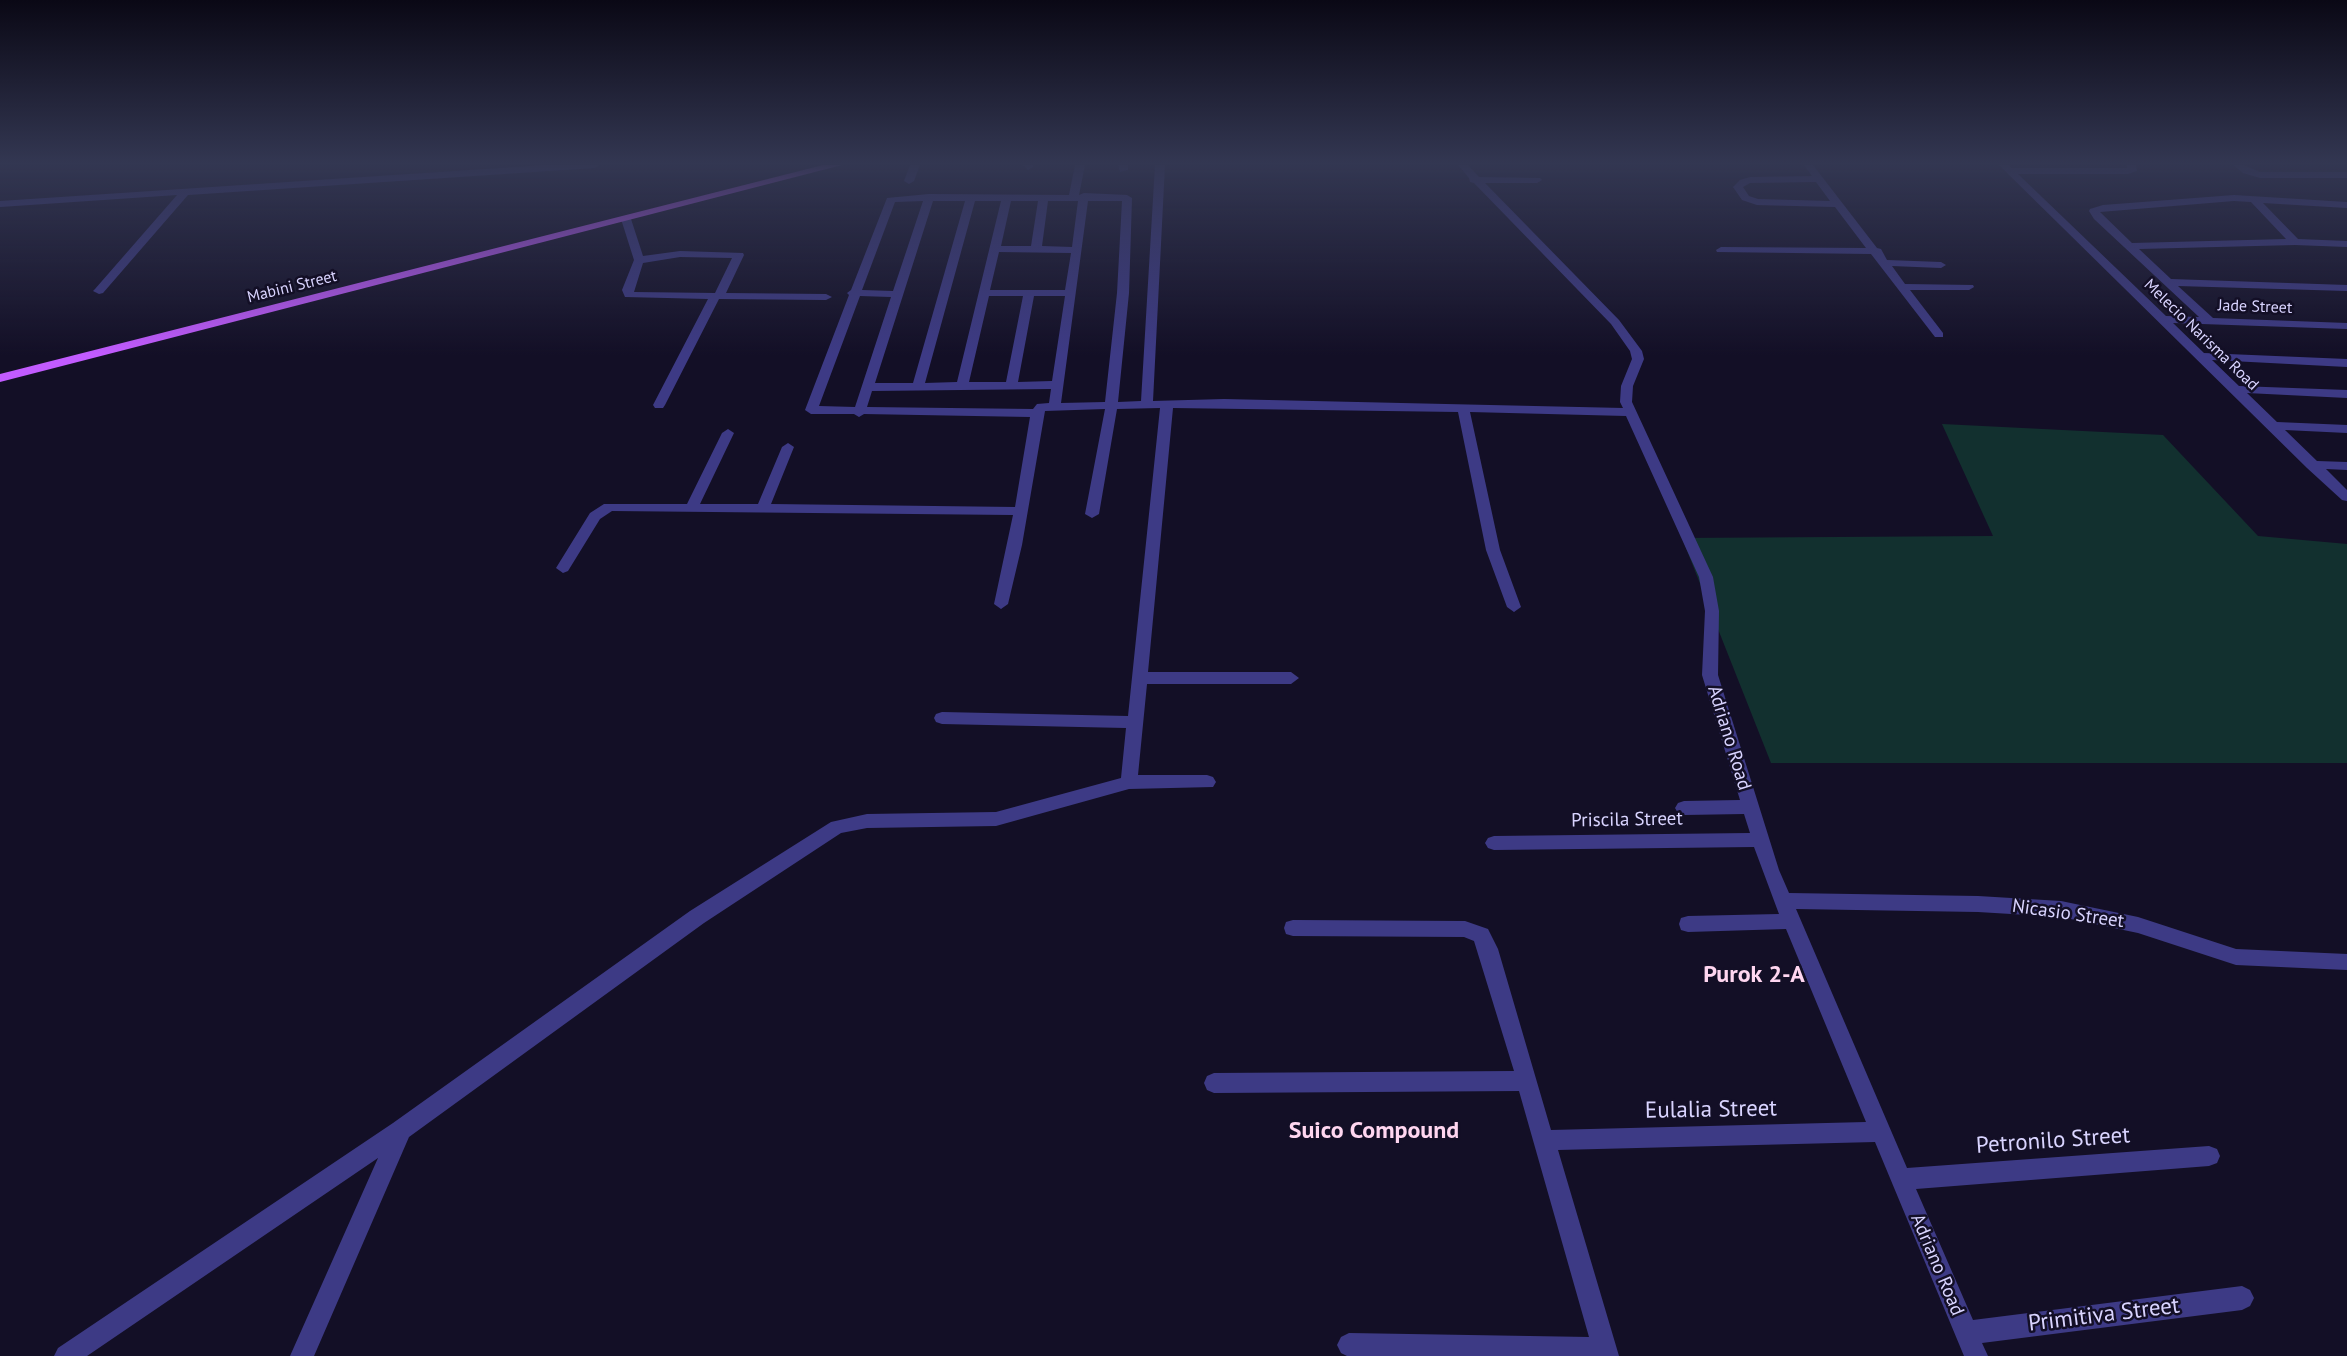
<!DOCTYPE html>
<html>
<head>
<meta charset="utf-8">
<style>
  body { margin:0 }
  canvas { display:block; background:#130f26 }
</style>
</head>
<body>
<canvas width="2347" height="1356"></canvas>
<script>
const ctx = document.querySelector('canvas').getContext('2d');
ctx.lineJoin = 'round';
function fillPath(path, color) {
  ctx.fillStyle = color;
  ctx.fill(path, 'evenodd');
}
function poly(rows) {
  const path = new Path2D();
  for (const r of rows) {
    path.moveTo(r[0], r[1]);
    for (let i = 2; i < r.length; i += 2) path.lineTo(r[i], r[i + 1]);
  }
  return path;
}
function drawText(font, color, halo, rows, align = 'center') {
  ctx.font = font + ' "PT Sans",sans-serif';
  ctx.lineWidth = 5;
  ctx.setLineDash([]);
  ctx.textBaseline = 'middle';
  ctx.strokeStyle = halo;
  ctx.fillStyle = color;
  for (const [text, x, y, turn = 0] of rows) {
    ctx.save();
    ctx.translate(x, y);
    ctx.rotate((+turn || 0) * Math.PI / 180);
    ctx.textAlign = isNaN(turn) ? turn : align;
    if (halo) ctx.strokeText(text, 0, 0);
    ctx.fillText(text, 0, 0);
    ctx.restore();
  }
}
fillPath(poly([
  [1942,424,2163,435,2258,536,2347,544,2347,763,1771,763,1682,538,1993,536]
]), '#12302f');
fillPath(poly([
  [545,165,599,165,595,168,188,195,103,293,99,294,93,291,95,289,177,195,0,207,0,201,545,165],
  [910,165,920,165,914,181,909,184,904,181,910,165],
  [1023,165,1033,165,1033,167,1028,170,1023,165],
  [1075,165,1085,165,1079,195,1084,193,1127,195,1132,198,1129,293,1118,402,1141,401,1155,165,1165,165,1153,401,1224,399,1623,408,1620,402,1621,386,1632,359,1630,351,1611,324,1474,183,1470,182,1469,178,1458,165,1468,165,1479,177,1540,178,1542,180,1537,183,1485,183,1619,320,1642,351,1644,359,1633,386,1632,402,1713,577,1719,611,1718,675,1779,870,1789,893,1978,896,2061,901,2138,917,2236,949,2347,954,2347,970,2236,965,2138,933,2061,917,1978,912,1796,909,1907,1168,2209,1146,2217,1149,2220,1156,2217,1163,2209,1166,1916,1189,1973,1320,2242,1286,2250,1290,2254,1298,2250,1306,2242,1310,1982,1343,1988,1356,1964,1356,1875,1142,1558,1150,1619,1356,1347,1356,1341,1353,1337,1345,1341,1337,1349,1333,1589,1337,1519,1091,1214,1093,1207,1090,1204,1083,1207,1076,1214,1073,1514,1071,1474,941,1464,937,1293,936,1286,934,1284,928,1286,922,1293,920,1465,921,1488,929,1498,949,1551,1130,1866,1122,1786,929,1688,932,1681,930,1679,924,1681,918,1688,916,1779,914,1754,847,1494,850,1488,848,1485,843,1488,838,1494,836,1750,833,1744,814,1684,815,1678,813,1675,808,1678,803,1684,801,1740,800,1702,675,1705,611,1699,577,1626,416,1470,412,1500,550,1521,607,1514,612,1507,607,1486,550,1458,412,1173,408,1148,672,1291,672,1299,678,1291,684,1147,684,1138,775,1207,775,1213,777,1216,782,1213,787,1129,789,996,826,867,828,841,833,704,923,409,1137,314,1356,290,1356,378,1158,87,1356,54,1356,58,1348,393,1123,690,911,831,822,867,814,996,812,1121,778,1126,728,942,724,936,722,934,718,936,714,942,712,1128,716,1160,408,1117,409,1099,514,1092,518,1085,514,1105,409,1045,411,1022,545,1008,604,1001,609,994,604,1013,515,612,511,600,519,568,571,563,573,556,568,590,513,604,504,687,504,722,433,728,429,734,433,700,504,758,504,782,447,788,443,794,447,771,504,1015,507,1030,417,864,414,859,417,854,414,811,414,805,410,849,295,847,293,851,290,887,198,929,194,1069,195,1075,165],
  [923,201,893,291,862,290,895,202,923,201],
  [933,201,965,201,913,383,875,383,933,201],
  [975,201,1001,201,957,382,925,383,975,201],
  [1011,201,1038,201,1031,246,1001,246,1011,201],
  [1048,201,1078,201,1072,247,1042,246,1048,201],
  [1088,201,1122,201,1117,293,1105,402,1061,403,1088,201],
  [999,252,1071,253,1065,290,990,290,999,252],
  [860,296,891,297,855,407,819,406,860,296],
  [989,296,1023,296,1006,382,969,382,989,296],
  [1034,296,1065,296,1052,381,1018,382,1034,296],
  [1051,389,1049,403,1037,404,1033,409,867,407,872,391,1051,389],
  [1118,165,1128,165,1128,170,1120,172,1118,165],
  [1804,165,1813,165,1877,248,1881,249,1887,260,1941,262,1946,265,1941,268,1892,266,1905,284,1973,285,1974,287,1969,290,1910,290,1943,333,1943,337,1935,337,1871,254,1717,252,1716,250,1721,247,1866,248,1835,207,1757,205,1742,200,1733,187,1740,180,1750,177,1812,176,1804,165],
  [1816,182,1830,201,1758,199,1749,196,1743,187,1750,183,1816,182],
  [1999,165,2009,165,2012,168,2127,168,2127,165,2136,165,2137,171,2128,174,2018,174,2166,316,2199,317,2094,219,2089,211,2090,209,2103,205,2234,195,2347,202,2347,208,2263,203,2298,239,2347,241,2347,247,2295,245,2139,249,2171,279,2347,285,2347,291,2178,286,2213,318,2347,323,2347,329,2173,323,2204,353,2347,359,2347,367,2212,360,2239,386,2347,390,2347,398,2247,393,2277,422,2347,425,2347,433,2285,430,2317,461,2347,462,2347,470,2326,469,2347,490,2347,501,2342,500,2307,468,1999,165],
  [2234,201,2251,202,2286,239,2132,243,2100,212,2234,201],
  [2233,165,2244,165,2260,172,2347,172,2347,178,2260,178,2243,173,2233,165],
  [622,217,631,219,643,256,680,251,743,253,744,255,726,293,826,294,832,297,826,300,719,299,665,405,663,408,655,408,653,405,708,299,625,297,622,290,634,260,621,219,622,217],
  [680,257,732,258,715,293,634,292,643,263,680,257]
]), '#3d3a85');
fillPath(poly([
  [823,165,842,165,0,382,0,374,823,165]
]), '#c25bff');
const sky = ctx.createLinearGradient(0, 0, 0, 355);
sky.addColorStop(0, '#0a0815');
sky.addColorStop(0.46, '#333752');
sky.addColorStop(1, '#33375200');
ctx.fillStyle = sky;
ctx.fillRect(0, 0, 2347, 355);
drawText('16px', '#d9d4ff', '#130f26', [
  ["Mabini Street",292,287,-14],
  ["Jade Street",2255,307,2],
  ["Melecio Narisma Road",2201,335,44]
]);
drawText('19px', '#d9d4ff', '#130f26', [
  ["Adriano Road",1729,738,73],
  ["Priscila Street",1627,820,-1],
  ["Nicasio Street",2068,914,8],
  ["Adriano Road",1937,1265,67]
]);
drawText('23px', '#d9d4ff', '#130f26', [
  ["Eulalia Street",1711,1110,-1],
  ["Petronilo Street",2053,1141,-4],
  ["Primitiva Street",2104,1315,-7]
]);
drawText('bold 24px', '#ffd6f0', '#130f26', [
  ["Purok 2-A",1754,975],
  ["Suico Compound",1374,1131]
]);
</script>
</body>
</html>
